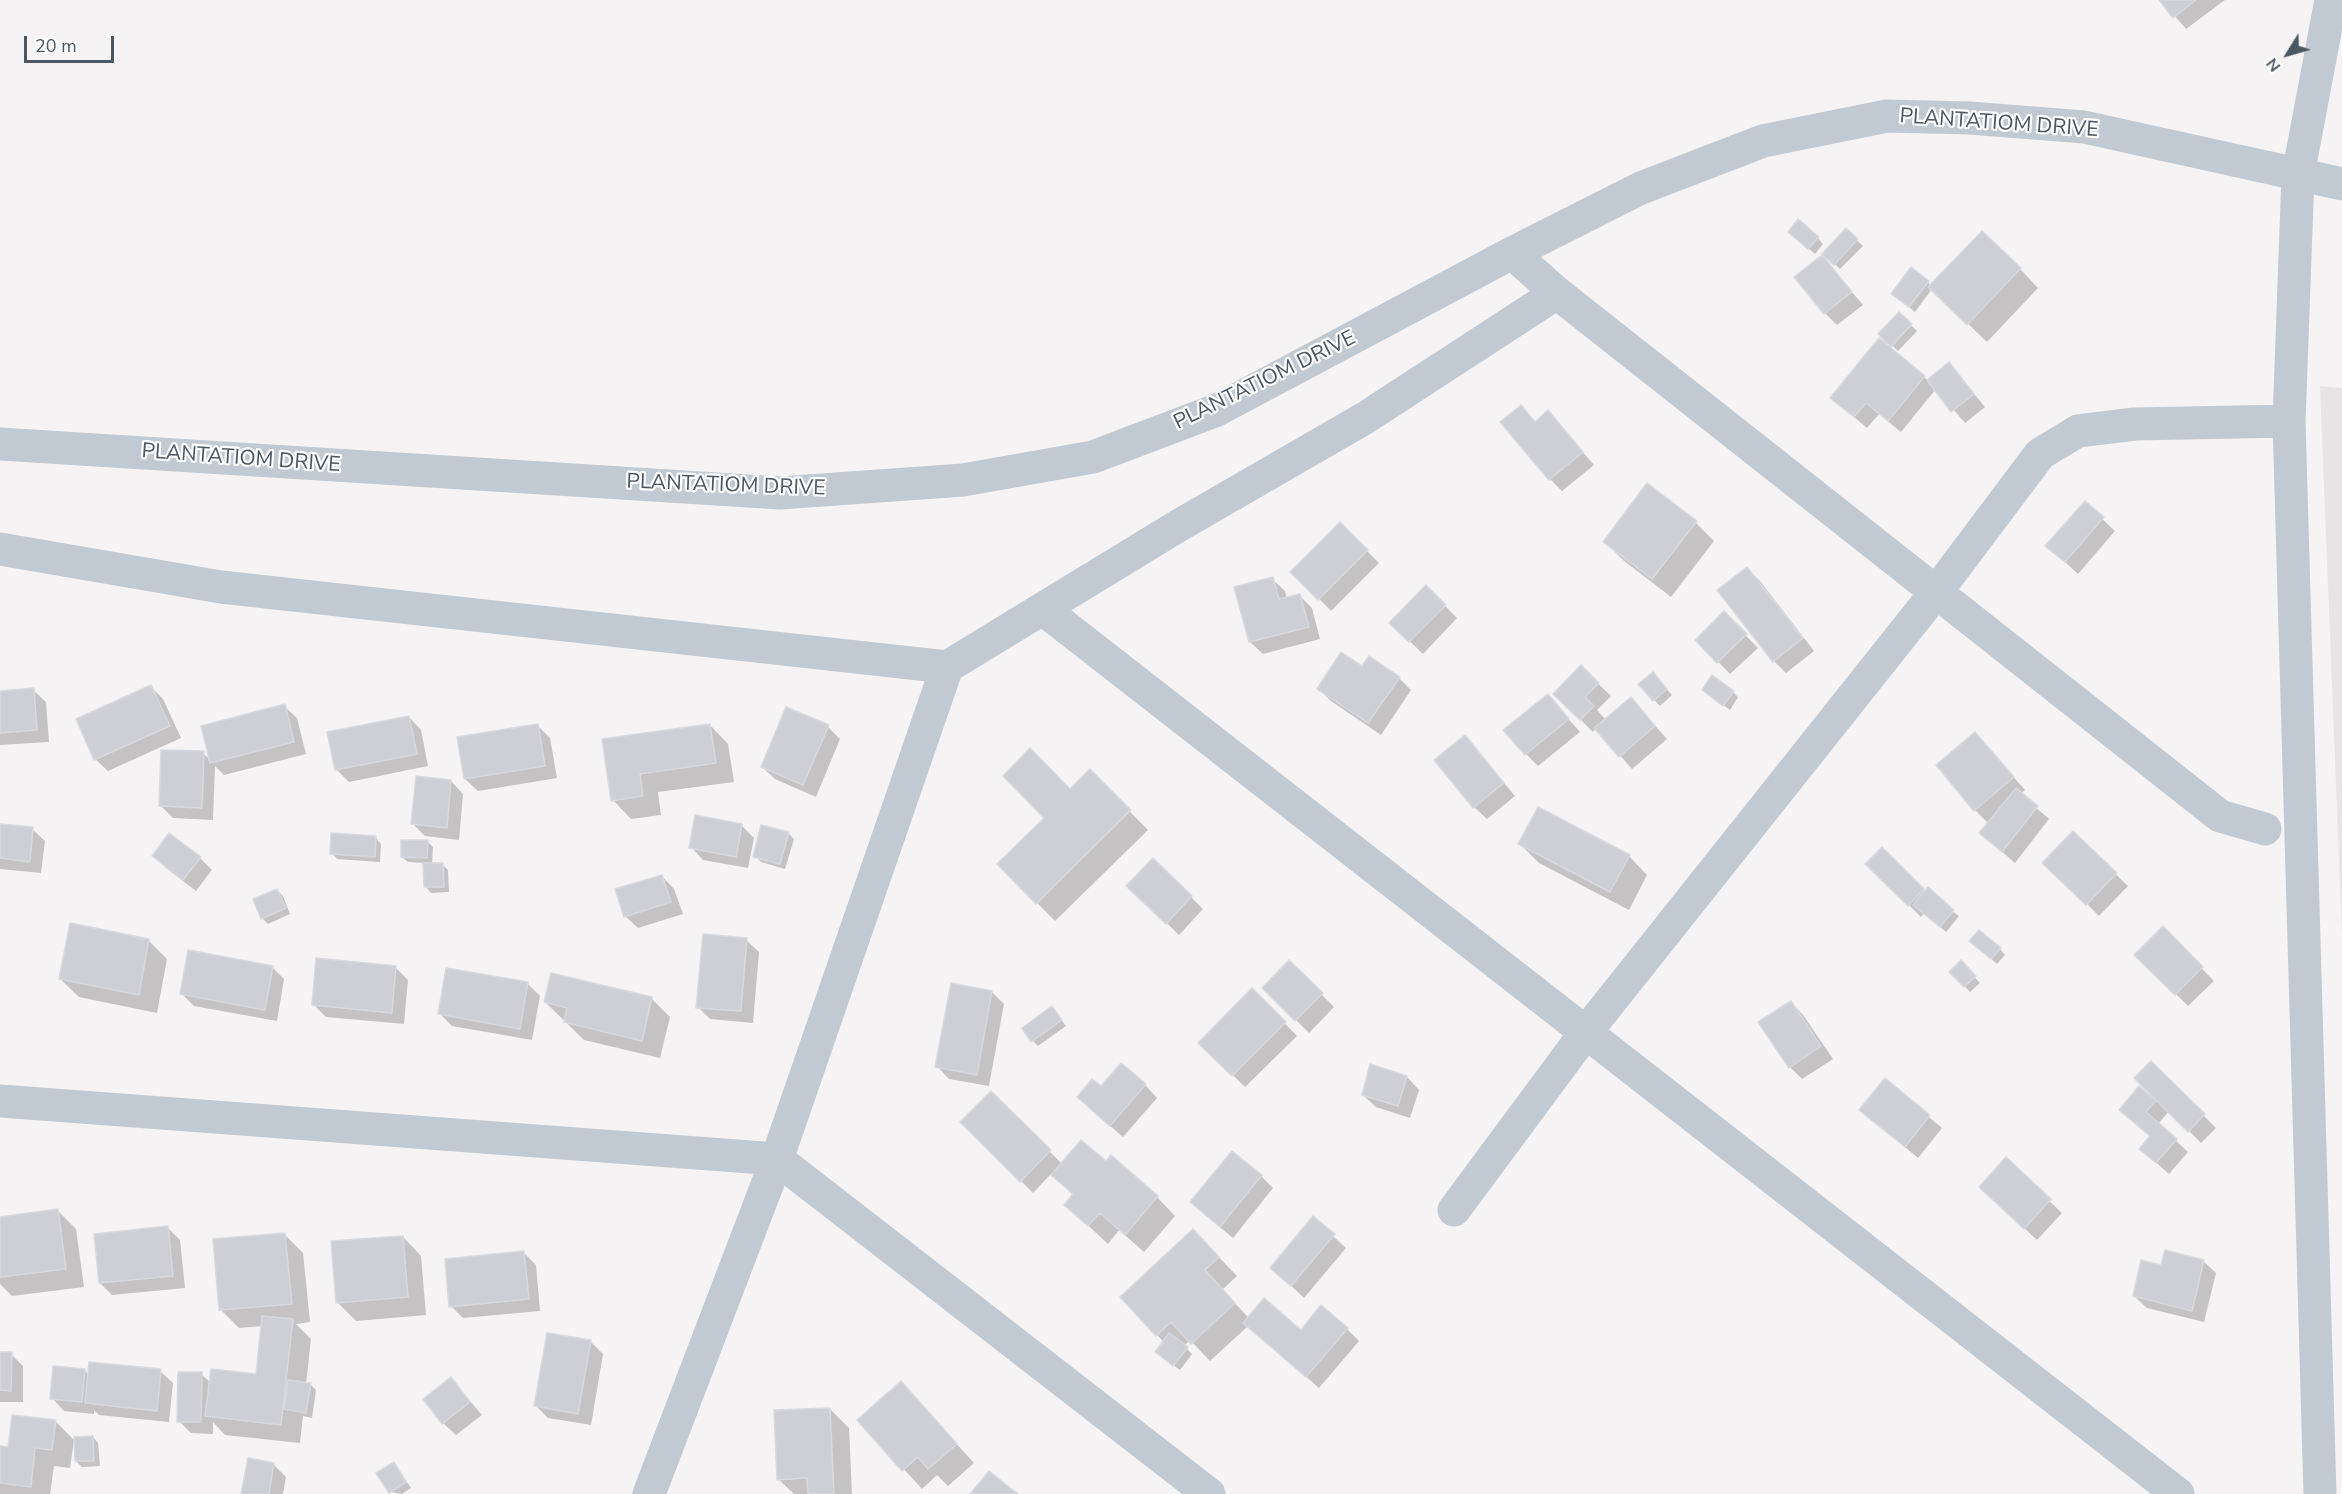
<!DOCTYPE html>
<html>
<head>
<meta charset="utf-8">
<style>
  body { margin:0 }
  #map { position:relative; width:2342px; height:1494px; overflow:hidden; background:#f5f3f3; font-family:"Nunito Sans",sans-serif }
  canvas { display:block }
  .north { position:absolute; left:2258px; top:24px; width:60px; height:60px; -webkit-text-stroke:4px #fff; paint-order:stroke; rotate:233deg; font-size:16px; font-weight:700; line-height:24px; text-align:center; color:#4a5661 }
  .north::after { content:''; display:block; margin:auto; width:21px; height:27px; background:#4a5661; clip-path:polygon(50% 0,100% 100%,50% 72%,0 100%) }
  .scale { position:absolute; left:24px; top:36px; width:90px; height:27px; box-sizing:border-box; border:3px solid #4a5661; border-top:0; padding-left:8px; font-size:18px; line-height:21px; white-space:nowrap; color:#4a5661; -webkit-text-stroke:4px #fff; paint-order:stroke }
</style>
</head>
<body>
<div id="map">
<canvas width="2342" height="1494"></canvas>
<div class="north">N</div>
<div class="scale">20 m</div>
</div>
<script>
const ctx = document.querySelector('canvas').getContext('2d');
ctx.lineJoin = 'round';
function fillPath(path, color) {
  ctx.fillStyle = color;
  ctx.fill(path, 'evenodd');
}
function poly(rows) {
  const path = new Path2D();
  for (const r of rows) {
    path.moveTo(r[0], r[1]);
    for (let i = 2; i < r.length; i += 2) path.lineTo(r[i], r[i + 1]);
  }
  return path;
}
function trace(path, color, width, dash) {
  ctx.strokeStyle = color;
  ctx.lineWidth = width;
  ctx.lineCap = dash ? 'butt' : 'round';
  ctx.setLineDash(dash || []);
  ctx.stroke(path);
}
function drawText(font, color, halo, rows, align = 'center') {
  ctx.font = font + ' "Nunito Sans",sans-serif';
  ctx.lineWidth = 4.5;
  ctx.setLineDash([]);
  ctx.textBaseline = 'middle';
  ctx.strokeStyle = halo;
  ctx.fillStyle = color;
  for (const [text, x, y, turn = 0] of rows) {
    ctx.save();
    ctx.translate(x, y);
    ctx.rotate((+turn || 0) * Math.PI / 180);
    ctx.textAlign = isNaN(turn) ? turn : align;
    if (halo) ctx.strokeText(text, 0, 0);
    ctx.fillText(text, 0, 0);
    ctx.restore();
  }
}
fillPath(poly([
  [2320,386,2342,388,2342,933]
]), '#e6e4e5');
fillPath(poly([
  [2161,0,2225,0,2186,29],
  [1846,230,1863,246,1840,269,1824,254],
  [1795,237,1818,238,1823,244,1815,254],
  [1822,257,1863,305,1837,325,1825,313],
  [2020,269,2038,288,1987,342,1932,289,1915,312,1893,294,1928,282,1931,286],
  [1899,314,1917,331,1898,351,1880,334],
  [1949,364,1985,407,1965,423,1936,389,1901,432,1879,414,1867,428,1832,398,1924,377,1928,381],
  [1548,412,1594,465,1562,491,1550,479,1536,423],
  [2085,503,2115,531,2078,574,2048,546],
  [1696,523,1714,541,1671,597,1623,560,1605,542],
  [1340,524,1379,563,1331,611,1293,572],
  [1747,568,1760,581,1814,651,1786,673,1774,661],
  [1272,579,1285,591,1287,599,1300,596,1312,608,1320,639,1263,654,1250,642],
  [1426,587,1457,618,1423,654,1391,623],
  [1724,613,1758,648,1730,674,1697,640],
  [1581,667,1611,696,1597,710,1606,720,1631,699,1667,739,1632,769,1596,728,1593,732,1555,694],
  [1363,668,1399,678,1411,690,1381,735,1331,701,1319,689],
  [1658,680,1672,695,1660,706,1640,685],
  [151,687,163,699,181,738,108,771,95,759],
  [33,690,46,702,49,742,0,745,0,692],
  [1733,692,1738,697,1730,710,1709,695],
  [1548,696,1580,732,1538,766,1526,754],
  [284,706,297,718,306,754,224,775,215,766,213,820,173,818,161,806,203,753,211,761],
  [409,717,421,730,428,766,349,782,336,769],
  [710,725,728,744,734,782,658,792,661,815,631,819,613,800,604,740],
  [538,726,550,738,557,778,478,791,465,779],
  [828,727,840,739,816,797,775,779,762,767],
  [1975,734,2025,790,2020,794,2049,819,2015,863,1981,833,1989,824,1975,810],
  [1465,737,1515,796,1487,819,1474,807],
  [1090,771,1148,830,1055,921,999,864],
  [451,781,463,794,459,840,425,836,413,824],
  [0,825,32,829,45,841,41,873,0,869],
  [741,825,754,838,748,868,703,860,691,847],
  [788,833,794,839,785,869,761,862,755,856],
  [2073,833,2128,886,2099,916,2045,862],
  [376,838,381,844,380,862,337,859,332,853],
  [427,841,433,847,432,864,442,864,448,870,449,892,431,893,426,887,425,863,408,862,402,857],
  [1520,844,1629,856,1647,875,1629,910,1539,863],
  [1882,849,1926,893,1959,916,1946,932,1924,913,1921,917,1868,864],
  [154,856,200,858,212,870,196,891,166,868],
  [1153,860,1203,909,1179,935,1129,886],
  [662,876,674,889,683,914,638,928,625,916],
  [277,890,283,896,290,914,268,924,262,918],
  [71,925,149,941,167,959,157,1013,79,997,60,979],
  [2163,929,2214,981,2188,1006,2137,955],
  [746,940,759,952,753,1023,710,1019,698,1007],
  [1977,946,2000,949,2005,955,1997,964],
  [1289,962,1334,1007,1309,1033,1264,988],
  [1961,962,1980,983,1970,992,1951,972],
  [272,967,284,979,277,1021,194,1006,182,994],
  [395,967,408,980,404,1024,326,1017,313,1004],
  [527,983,540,996,532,1040,452,1026,440,1014],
  [1252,990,1297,1036,1245,1087,1200,1043],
  [992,992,1004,1004,989,1086,949,1079,937,1066],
  [651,998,670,1017,660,1058,584,1040,545,1002],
  [1791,1002,1803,1015,1833,1059,1802,1079,1790,1067],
  [1052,1008,1066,1026,1038,1046,1033,1041],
  [2151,1063,2216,1128,2201,1143,2169,1111,2158,1124,2188,1152,2169,1174,2141,1149,2151,1137,2121,1110,2139,1088,2156,1101,2158,1099],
  [1407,1077,1419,1090,1410,1118,1376,1107,1363,1095],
  [1885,1080,1942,1128,1918,1158,1861,1110],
  [1145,1085,1157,1098,1123,1137,1091,1109,1101,1089],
  [991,1093,1062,1164,1106,1163,1157,1197,1175,1216,1144,1252,1119,1230,1108,1244,1066,1205,1074,1196,1051,1174,1033,1193,962,1122],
  [2006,1160,2062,1213,2037,1240,1993,1199],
  [1261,1176,1273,1188,1233,1238,1204,1214],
  [58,1211,76,1229,84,1287,12,1296,0,1284,0,1218],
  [1313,1218,1346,1248,1304,1298,1272,1268],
  [167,1227,180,1240,185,1288,112,1295,100,1283],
  [284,1234,303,1253,310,1322,296,1324,311,1339,306,1384,310,1384,316,1390,312,1418,303,1416,300,1443,225,1435,213,1422,213,1434,191,1433,179,1421,201,1374,211,1383,257,1375,262,1326,239,1328,221,1310],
  [403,1237,421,1256,426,1315,356,1321,337,1302],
  [1212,1250,1237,1276,1222,1290,1249,1318,1301,1332,1347,1329,1359,1341,1319,1388,1248,1326,1210,1361,1190,1340,1184,1346,1192,1354,1180,1370,1162,1357,1164,1342,1157,1335],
  [523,1252,536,1265,540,1311,463,1318,451,1306],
  [2203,1261,2216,1273,2204,1322,2147,1308,2134,1296,2162,1267],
  [548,1334,591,1342,603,1354,591,1425,548,1418,536,1406],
  [0,1354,11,1354,23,1366,23,1402,0,1402],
  [84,1370,89,1375,160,1371,173,1383,169,1422,99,1415,94,1410,94,1414,64,1411,52,1398],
  [451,1379,482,1415,456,1435,443,1423],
  [901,1383,974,1463,948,1486,937,1475,922,1489,859,1420],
  [830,1409,849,1428,852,1494,794,1494,778,1479],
  [55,1421,74,1440,70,1468,54,1466,50,1494,0,1494,0,1447,9,1448],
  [93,1437,98,1443,100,1466,82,1467,76,1461],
  [273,1464,286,1477,283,1494,243,1494],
  [394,1464,411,1488,402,1494,390,1492]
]), '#0003');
const building = poly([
  [2159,0,2196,0,2173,18,2159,0],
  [1798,219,1819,237,1808,249,1788,232,1798,219],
  [1846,228,1858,239,1834,265,1822,254,1846,228],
  [1982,231,2021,268,1967,325,1928,287,1982,231],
  [1822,255,1852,292,1824,314,1794,277,1822,255],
  [1911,267,1929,281,1909,307,1891,294,1911,267],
  [1899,312,1912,324,1891,347,1878,334,1899,312],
  [1879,338,1925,376,1888,421,1866,403,1854,417,1830,398,1879,338],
  [1949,362,1974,394,1951,412,1927,380,1949,362],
  [1521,405,1535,422,1548,410,1583,452,1549,480,1500,422,1521,405],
  [1647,483,1697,521,1652,579,1603,542,1647,483],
  [2085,501,2104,517,2065,562,2045,546,2085,501],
  [1340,522,1368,550,1318,600,1290,572,1340,522],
  [1747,567,1803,638,1773,662,1717,590,1747,567],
  [1273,577,1279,599,1300,594,1309,627,1249,642,1234,587,1273,577],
  [1426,585,1446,605,1409,642,1389,623,1426,585],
  [1724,611,1747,634,1717,663,1695,640,1724,611],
  [1341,652,1362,666,1369,656,1400,677,1368,723,1317,689,1341,652],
  [1581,665,1599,683,1585,697,1594,706,1580,720,1553,694,1581,665],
  [1653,672,1667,689,1653,701,1638,684,1653,672],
  [1712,675,1734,691,1723,706,1702,690,1712,675],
  [151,685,170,726,94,760,76,719,151,685],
  [34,688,37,730,0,733,0,691,34,688],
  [1548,694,1569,719,1525,755,1503,730,1548,694],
  [1631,697,1655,726,1619,757,1594,728,1631,697],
  [285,704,294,742,210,763,201,726,285,704],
  [786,707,829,725,803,785,761,767,786,707],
  [409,716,417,754,335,770,327,732,409,716],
  [538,724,545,766,464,779,457,737,538,724],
  [710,724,716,763,640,774,643,796,611,801,602,739,710,724],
  [1975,732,2014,777,1974,811,1936,765,1975,732],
  [1465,735,1504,783,1473,808,1434,760,1465,735],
  [1030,748,1070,789,1090,769,1131,810,1036,904,997,864,1044,818,1003,776,1030,748],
  [161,750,204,751,202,808,159,806,161,750],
  [416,776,451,780,447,828,411,824,416,776],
  [2016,788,2038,806,2002,852,1979,833,2016,788],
  [1538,807,1630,855,1610,892,1518,844,1538,807],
  [695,815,742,824,736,857,689,848,695,815],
  [0,824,33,827,30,862,0,858,0,824],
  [761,825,789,832,780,864,753,857,761,825],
  [2073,831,2117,873,2086,905,2042,863,2073,831],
  [169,833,201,857,183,880,152,856,169,833],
  [331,833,376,836,375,857,330,854,331,833],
  [401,840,428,840,427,858,401,857,401,840],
  [1882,847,1924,889,1908,906,1865,864,1882,847],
  [1153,858,1192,896,1166,924,1126,886,1153,858],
  [423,863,443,863,444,887,424,887,423,863],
  [662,875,671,902,624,917,615,889,662,875],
  [1928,887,1954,910,1940,927,1913,905,1928,887],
  [277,889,286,908,261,919,253,899,277,889],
  [70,923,149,939,139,995,59,979,70,923],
  [2163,926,2203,967,2175,995,2134,955,2163,926],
  [1979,930,2001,948,1991,959,1969,941,1979,930],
  [703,934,747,938,741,1011,696,1008,703,934],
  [188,950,273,966,265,1010,180,994,188,950],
  [316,958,396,966,392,1013,312,1005,316,958],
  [1289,960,1323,993,1295,1021,1262,988,1289,960],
  [1961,960,1976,976,1964,987,1949,972,1961,960],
  [446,968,528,982,520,1029,438,1014,446,968],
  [551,973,652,997,642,1041,564,1022,567,1008,544,1002,551,973],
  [951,983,992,991,977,1075,935,1067,951,983],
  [1252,988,1286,1022,1232,1076,1198,1043,1252,988],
  [1791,1001,1821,1046,1789,1068,1758,1022,1791,1001],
  [1052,1006,1062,1020,1031,1042,1022,1028,1052,1006],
  [2151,1061,2205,1114,2188,1132,2134,1078,2151,1061],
  [1121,1063,1146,1084,1110,1126,1077,1097,1092,1079,1101,1086,1121,1063],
  [1370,1064,1407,1076,1398,1106,1362,1095,1370,1064],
  [1885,1078,1930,1115,1905,1147,1859,1110,1885,1078],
  [2139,1086,2156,1100,2146,1112,2177,1139,2156,1163,2139,1149,2150,1136,2119,1110,2139,1086],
  [991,1091,1051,1150,1020,1182,960,1122,991,1091],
  [1081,1140,1106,1161,1111,1155,1158,1196,1125,1235,1100,1213,1088,1226,1064,1205,1073,1194,1051,1175,1081,1140],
  [1232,1151,1262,1175,1220,1227,1190,1202,1232,1151],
  [2006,1157,2051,1199,2024,1229,1979,1187,2006,1157],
  [58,1209,66,1269,0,1277,0,1217,58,1209],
  [1313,1216,1335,1234,1291,1286,1270,1268,1313,1216],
  [168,1226,173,1276,99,1283,94,1234,168,1226],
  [1193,1229,1219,1257,1205,1270,1235,1303,1191,1344,1171,1322,1156,1336,1120,1297,1193,1229],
  [285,1233,292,1304,219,1310,213,1239,285,1233],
  [403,1236,408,1297,336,1303,331,1241,403,1236],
  [2165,1250,2204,1260,2192,1311,2133,1296,2141,1260,2161,1265,2165,1250],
  [524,1251,529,1299,449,1307,445,1259,524,1251],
  [1264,1298,1301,1330,1321,1305,1348,1328,1306,1377,1243,1323,1264,1298],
  [262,1316,293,1319,281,1425,205,1416,211,1369,256,1374,262,1316],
  [547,1333,591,1340,578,1414,534,1406,547,1333],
  [1169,1333,1188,1347,1173,1366,1155,1352,1169,1333],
  [0,1352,12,1352,11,1391,0,1390,0,1352],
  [89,1362,161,1369,157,1411,85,1403,89,1362],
  [53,1366,85,1369,82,1402,50,1399,53,1366],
  [178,1372,202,1372,201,1422,177,1422,178,1372],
  [451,1377,470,1402,442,1424,423,1399,451,1377],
  [288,1380,311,1383,306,1413,284,1409,288,1380],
  [901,1381,957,1444,928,1469,918,1457,902,1471,857,1420,901,1381],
  [830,1408,834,1494,808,1494,807,1478,777,1480,774,1410,830,1408],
  [12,1415,56,1420,52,1450,35,1448,31,1487,0,1483,0,1446,8,1447,12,1415],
  [93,1436,94,1461,75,1461,74,1437,93,1436],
  [248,1458,274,1463,269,1494,241,1494,248,1458],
  [394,1462,406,1482,389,1493,376,1473,394,1462],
  [989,1471,1018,1494,970,1494,989,1471]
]);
fillPath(building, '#cdcfd5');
trace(building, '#d7d9de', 1.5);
trace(poly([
  [1557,293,2220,816,2265,829],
  [0,444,780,493,963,480,1093,457,1217,410,1512,253,1641,188,1763,141,1887,116,1970,118,2084,127,2342,184],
  [0,549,221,587,947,667,1178,526,1365,418,1557,293,1512,253],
  [1044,610,2178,1494],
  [0,1101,777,1159,1209,1494],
  [1454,1210,1586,1032,1937,591,2040,454,2078,431,2135,424,2289,421],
  [649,1494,777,1159,947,667],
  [2320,1494,2289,421,2298,175,2331,0]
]), '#c1cad2', 33);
drawText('21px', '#4a5661', '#fff', [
  ["PLANTATIOM DRIVE",1999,124,4],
  ["PLANTATIOM DRIVE",1265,381,-26],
  ["PLANTATIOM DRIVE",241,459,4],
  ["PLANTATIOM DRIVE",726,486,2]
]);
</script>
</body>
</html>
